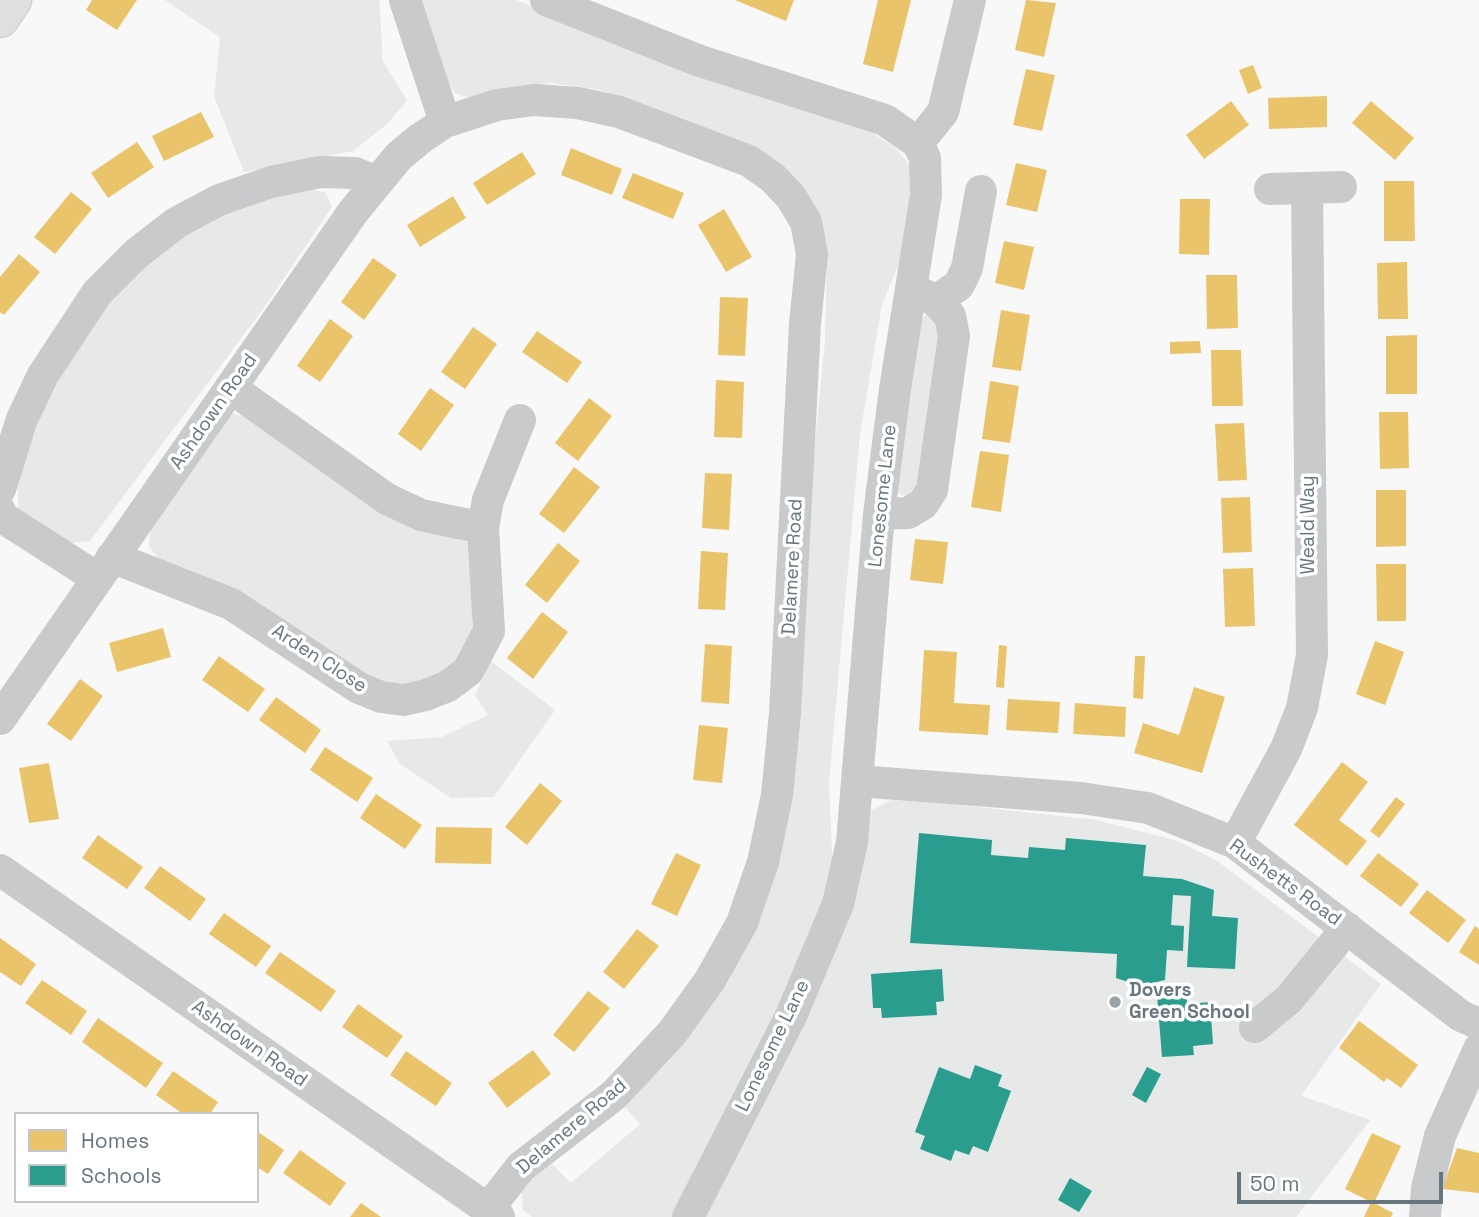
<!DOCTYPE html>
<html>
<head>
<meta charset="utf-8">
<style>
  body { margin:0 }
  #map { position:relative; width:1479px; height:1217px; overflow:hidden; background:#f8f8f8; font-family:"Space Grotesk",sans-serif }
  canvas { display:block }
  .legend { position:absolute; left:14px; top:1112px; width:245px; height:91px; box-sizing:border-box; background:#fff; border:2px solid #c2c8cb; margin:0; padding:9px 12px; list-style:none; font-size:21px; color:#66767e }
  .legend li { display:flex; align-items:center; gap:14px; height:35px }
  .legend b { width:35px; border:2px solid #c2c8cb }
  .scale { position:absolute; left:1237px; top:1172px; width:206px; height:32px; box-sizing:border-box; border:4px solid #66767e; border-top:0; padding-left:9px; font-size:21px; line-height:24px; white-space:nowrap; color:#66767e; -webkit-text-stroke:5px #fff; paint-order:stroke }
</style>
</head>
<body>
<div id="map">
<canvas width="1479" height="1217"></canvas>
<ul class="legend">
<li><b style="height:19px;background:#e9c46a"></b>Homes</li>
<li><b style="height:19px;background:#2a9d8f"></b>Schools</li>
</ul>
<div class="scale">50 m</div>
</div>
<script>
const ctx = document.querySelector('canvas').getContext('2d');
ctx.lineJoin = 'round';
function fillPath(path, color) {
  ctx.fillStyle = color;
  ctx.fill(path, 'evenodd');
}
function poly(rows) {
  const path = new Path2D();
  for (const r of rows) {
    path.moveTo(r[0], r[1]);
    for (let i = 2; i < r.length; i += 2) path.lineTo(r[i], r[i + 1]);
  }
  return path;
}
function trace(path, color, width, dash) {
  ctx.strokeStyle = color;
  ctx.lineWidth = width;
  ctx.lineCap = dash ? 'butt' : 'round';
  ctx.setLineDash(dash || []);
  ctx.stroke(path);
}
function drawText(font, color, halo, rows, align = 'center') {
  ctx.font = font + ' "Space Grotesk",sans-serif';
  ctx.lineWidth = 7;
  ctx.setLineDash([]);
  ctx.textBaseline = 'middle';
  ctx.strokeStyle = halo;
  ctx.fillStyle = color;
  for (const [text, x, y, turn = 0] of rows) {
    ctx.save();
    ctx.translate(x, y);
    ctx.rotate((+turn || 0) * Math.PI / 180);
    ctx.textAlign = isNaN(turn) ? turn : align;
    if (halo) ctx.strokeText(text, 0, 0);
    ctx.fillText(text, 0, 0);
    ctx.restore();
  }
}
fillPath(poly([
  [941,803,1097,820,1178,841,1216,860,1381,984,1301,1096,1370,1120,1296,1217,1008,1170,941,1181,872,1157,816,1082,864,1019,853,966,882,853]
]), '#e7e8e8');
fillPath(poly([
  [165,0,379,0,383,61,407,101,386,125,353,151,244,172,214,96,220,37],
  [419,0,516,0,716,83,870,132,894,146,909,164,914,192,899,264,882,304,860,434,829,783,833,876,794,978,676,1217,532,1217,523,1210,522,1192,534,1177,552,1164,571,1183,640,1124,625,1107,668,1058,746,945,804,553,825,341,827,254,700,126,596,89,551,83,473,99,455,93,445,77],
  [307,189,325,192,332,207,266,305,90,541,64,543,19,510,17,485,41,415,76,348,124,278,173,240,261,194],
  [926,314,935,314,940,323,918,490,911,497,899,494,894,484,920,323],
  [229,413,244,416,466,537,473,552,472,630,465,650,446,672,425,683,389,686,364,677,162,565,149,546,151,526],
  [491,661,555,710,494,797,451,798,400,764,387,741,442,737,488,715,475,695],
  [891,800,941,803,882,853,853,966,864,1019,816,1082,872,1157,941,1181,991,1173,988,1152,1007,1102,1073,1106,1077,1081,1150,1113,1153,1104,1187,1124,1226,1056,1301,1096,1370,1120,1296,1217,702,1217,750,1131,799,1019,868,812]
]), '#e7e9e6');
fillPath(poly([
  [92,0,137,0,117,30,86,10],
  [735,0,794,0,786,21],
  [878,0,911,0,893,72,863,64],
  [1026,0,1056,3,1044,57,1015,50],
  [1253,65,1262,88,1248,94,1239,70],
  [1026,69,1055,75,1042,131,1013,125],
  [1327,96,1327,127,1269,129,1268,98],
  [1231,101,1249,125,1204,159,1186,135],
  [1371,101,1414,138,1395,160,1352,123],
  [201,112,214,137,164,161,152,136],
  [137,142,154,167,108,198,91,173],
  [571,148,622,169,612,195,561,175],
  [522,152,536,174,487,205,473,183],
  [1016,163,1047,170,1037,212,1006,205],
  [633,173,684,193,673,219,622,198],
  [1384,181,1414,181,1415,241,1384,241],
  [71,192,92,209,55,254,34,237],
  [453,196,466,218,420,247,407,225],
  [1180,199,1210,199,1209,255,1179,254],
  [724,209,752,257,726,272,698,225],
  [1004,241,1034,247,1024,290,995,283],
  [19,254,40,272,4,315,0,312,0,277],
  [373,258,397,275,364,320,341,302],
  [1407,262,1408,319,1378,319,1377,263],
  [1206,275,1237,275,1238,328,1207,329],
  [720,297,748,298,745,356,718,355],
  [1001,310,1030,315,1021,371,992,367],
  [330,319,353,336,320,382,297,366],
  [473,327,497,344,465,389,441,372],
  [537,331,582,362,567,383,522,352],
  [1417,335,1417,394,1386,394,1386,336],
  [1200,341,1201,353,1170,354,1170,342],
  [1211,350,1241,350,1243,406,1212,406],
  [716,380,744,382,742,438,714,437],
  [990,381,1019,386,1010,443,982,439],
  [430,388,454,405,421,451,398,434],
  [589,398,612,416,578,461,555,443],
  [1379,412,1408,412,1409,468,1380,469],
  [1244,423,1247,480,1218,481,1215,424],
  [980,451,1009,455,1001,512,971,507],
  [574,467,600,487,564,533,539,514],
  [705,473,732,474,729,530,702,528],
  [1376,490,1406,490,1406,546,1376,547],
  [1250,497,1252,552,1223,553,1221,498],
  [915,539,948,542,943,584,910,580],
  [558,543,580,561,547,603,525,585],
  [701,551,728,553,725,610,698,609],
  [1376,564,1406,564,1406,621,1377,621],
  [1253,568,1255,626,1225,627,1223,569],
  [542,612,568,632,533,679,507,658],
  [163,628,171,657,117,672,109,643],
  [1375,641,1404,652,1385,705,1356,694],
  [705,644,732,646,729,704,701,702],
  [999,645,1007,646,1004,688,996,687],
  [924,650,957,652,954,703,990,705,988,735,919,731],
  [219,656,265,689,248,712,202,680],
  [1135,656,1145,656,1143,699,1133,698],
  [80,679,103,696,71,741,47,724],
  [1194,687,1225,697,1202,773,1134,753,1143,723,1179,735],
  [276,697,321,730,305,753,259,720],
  [1008,699,1060,702,1058,733,1006,730],
  [1075,703,1126,707,1125,737,1073,734],
  [699,725,728,728,722,783,693,780],
  [325,747,373,778,357,802,310,770],
  [1342,762,1368,782,1339,820,1367,841,1347,866,1294,825],
  [49,763,59,819,29,823,19,768],
  [540,783,562,801,527,845,505,827],
  [376,794,422,825,405,849,360,818],
  [1396,797,1405,804,1379,838,1370,831],
  [436,827,492,828,491,864,435,863],
  [98,835,143,867,127,889,82,858],
  [676,853,701,865,677,916,651,904],
  [1378,853,1419,884,1401,907,1360,876],
  [160,866,206,899,190,921,144,888],
  [1427,890,1466,920,1448,943,1409,913],
  [224,913,271,946,256,967,209,934],
  [1475,926,1479,929,1479,965,1459,952],
  [637,929,659,946,624,989,603,972],
  [0,938,36,964,21,986,0,972],
  [280,952,336,991,321,1012,265,973],
  [42,980,87,1011,71,1035,25,1003],
  [588,991,610,1008,574,1052,553,1035],
  [358,1004,403,1036,387,1058,342,1027],
  [98,1018,163,1063,146,1088,82,1042],
  [1359,1021,1418,1065,1401,1088,1387,1078,1384,1082,1339,1048],
  [533,1050,551,1074,507,1108,488,1083],
  [406,1051,452,1083,436,1106,390,1075],
  [173,1071,218,1102,210,1114,183,1114,156,1095],
  [257,1131,284,1150,268,1174,257,1167],
  [1372,1133,1401,1146,1374,1203,1393,1213,1391,1217,1364,1217,1371,1202,1345,1189],
  [1457,1148,1479,1153,1479,1193,1442,1189],
  [300,1150,346,1183,330,1206,283,1173],
  [361,1203,381,1217,350,1217]
]), '#e9c46a');
fillPath(poly([
  [919,833,992,840,991,855,1028,858,1029,847,1065,850,1066,838,1146,845,1143,876,1182,879,1214,890,1212,916,1238,918,1235,969,1187,967,1191,896,1173,895,1171,925,1184,926,1183,951,1167,950,1165,980,1140,986,1116,978,1117,954,910,943],
  [942,969,944,1001,936,1002,937,1015,882,1018,881,1008,873,1008,871,974],
  [1187,993,1187,1004,1210,1002,1213,1044,1193,1046,1194,1055,1162,1057,1157,995],
  [975,1065,1002,1075,998,1086,1011,1091,988,1152,973,1146,969,1155,955,1150,951,1161,920,1149,925,1136,915,1132,939,1067,970,1079],
  [1147,1067,1161,1074,1146,1103,1132,1095],
  [1070,1178,1092,1191,1079,1212,1058,1200]
]), '#2a9d8f');
const major = poly([
  [0,18,12,0]
]);
trace(major, '#d2d3d4', 41);
trace(poly([
  [405,0,445,122],
  [546,0,700,61,885,120,918,143,925,158,926,195,895,389,879,514,852,842,838,904,791,1016,688,1217],
  [918,143,943,112,970,0],
  [1270,189,1341,187],
  [936,301,959,285,967,268,981,191],
  [0,489,22,419,43,375,97,293,136,254,176,223,219,200,271,182,320,172,355,173,376,182],
  [0,511,2,517,97,578],
  [879,514,908,513,923,504,932,490,954,336,950,316,936,301,913,289],
  [483,528,488,500,520,420],
  [112,557,231,604,359,688,381,697,404,700,426,695,448,686,468,671,489,631,483,528,421,515,387,499,231,388],
  [0,719,353,212,399,156,421,138,445,122,497,105,534,100,578,103,619,112,749,161,773,178,791,197,806,222,812,254,805,324,785,713,777,795,763,862,742,923,710,980,672,1033,614,1095,521,1167,488,1209],
  [857,781,1081,798,1148,808,1235,843,1461,1016,1479,1024],
  [1235,843,1286,749,1302,708,1312,655,1307,189],
  [0,870,499,1217],
  [1255,1027,1289,999,1347,928],
  [1425,1217,1427,1188,1440,1136,1479,1049]
]), '#c9cacb', 32);
trace(major, '#dedfdf', 38);
for (const [x, y, r, color] of [
  [1115,1002,7,"#99a4a9"]
]) {
  const dot = new Path2D();
  dot.arc(x, y, r, 0, 2 * Math.PI);
  ctx.fillStyle = color;
  ctx.fill(dot);
  trace(dot, '#fff', 2.5);
}
drawText('19px', '#66767e', '#fff', [
  ["Ashdown Road",214,412,-55],
  ["Lonesome Lane",883,496,-84],
  ["Weald Way",1309,525,-90],
  ["Delamere Road",793,567,-87],
  ["Arden Close",319,659,33],
  ["Rushetts Road",1285,883,36],
  ["Ashdown Road",249,1044,35],
  ["Lonesome Lane",773,1046,-64],
  ["Delamere Road",572,1127,-40]
]);
drawText('bold 19px', '#66767e', '#fff', [
  ["Dovers",1129,991],
  ["Green School",1129,1013]
], 'left');
</script>
</body>
</html>
